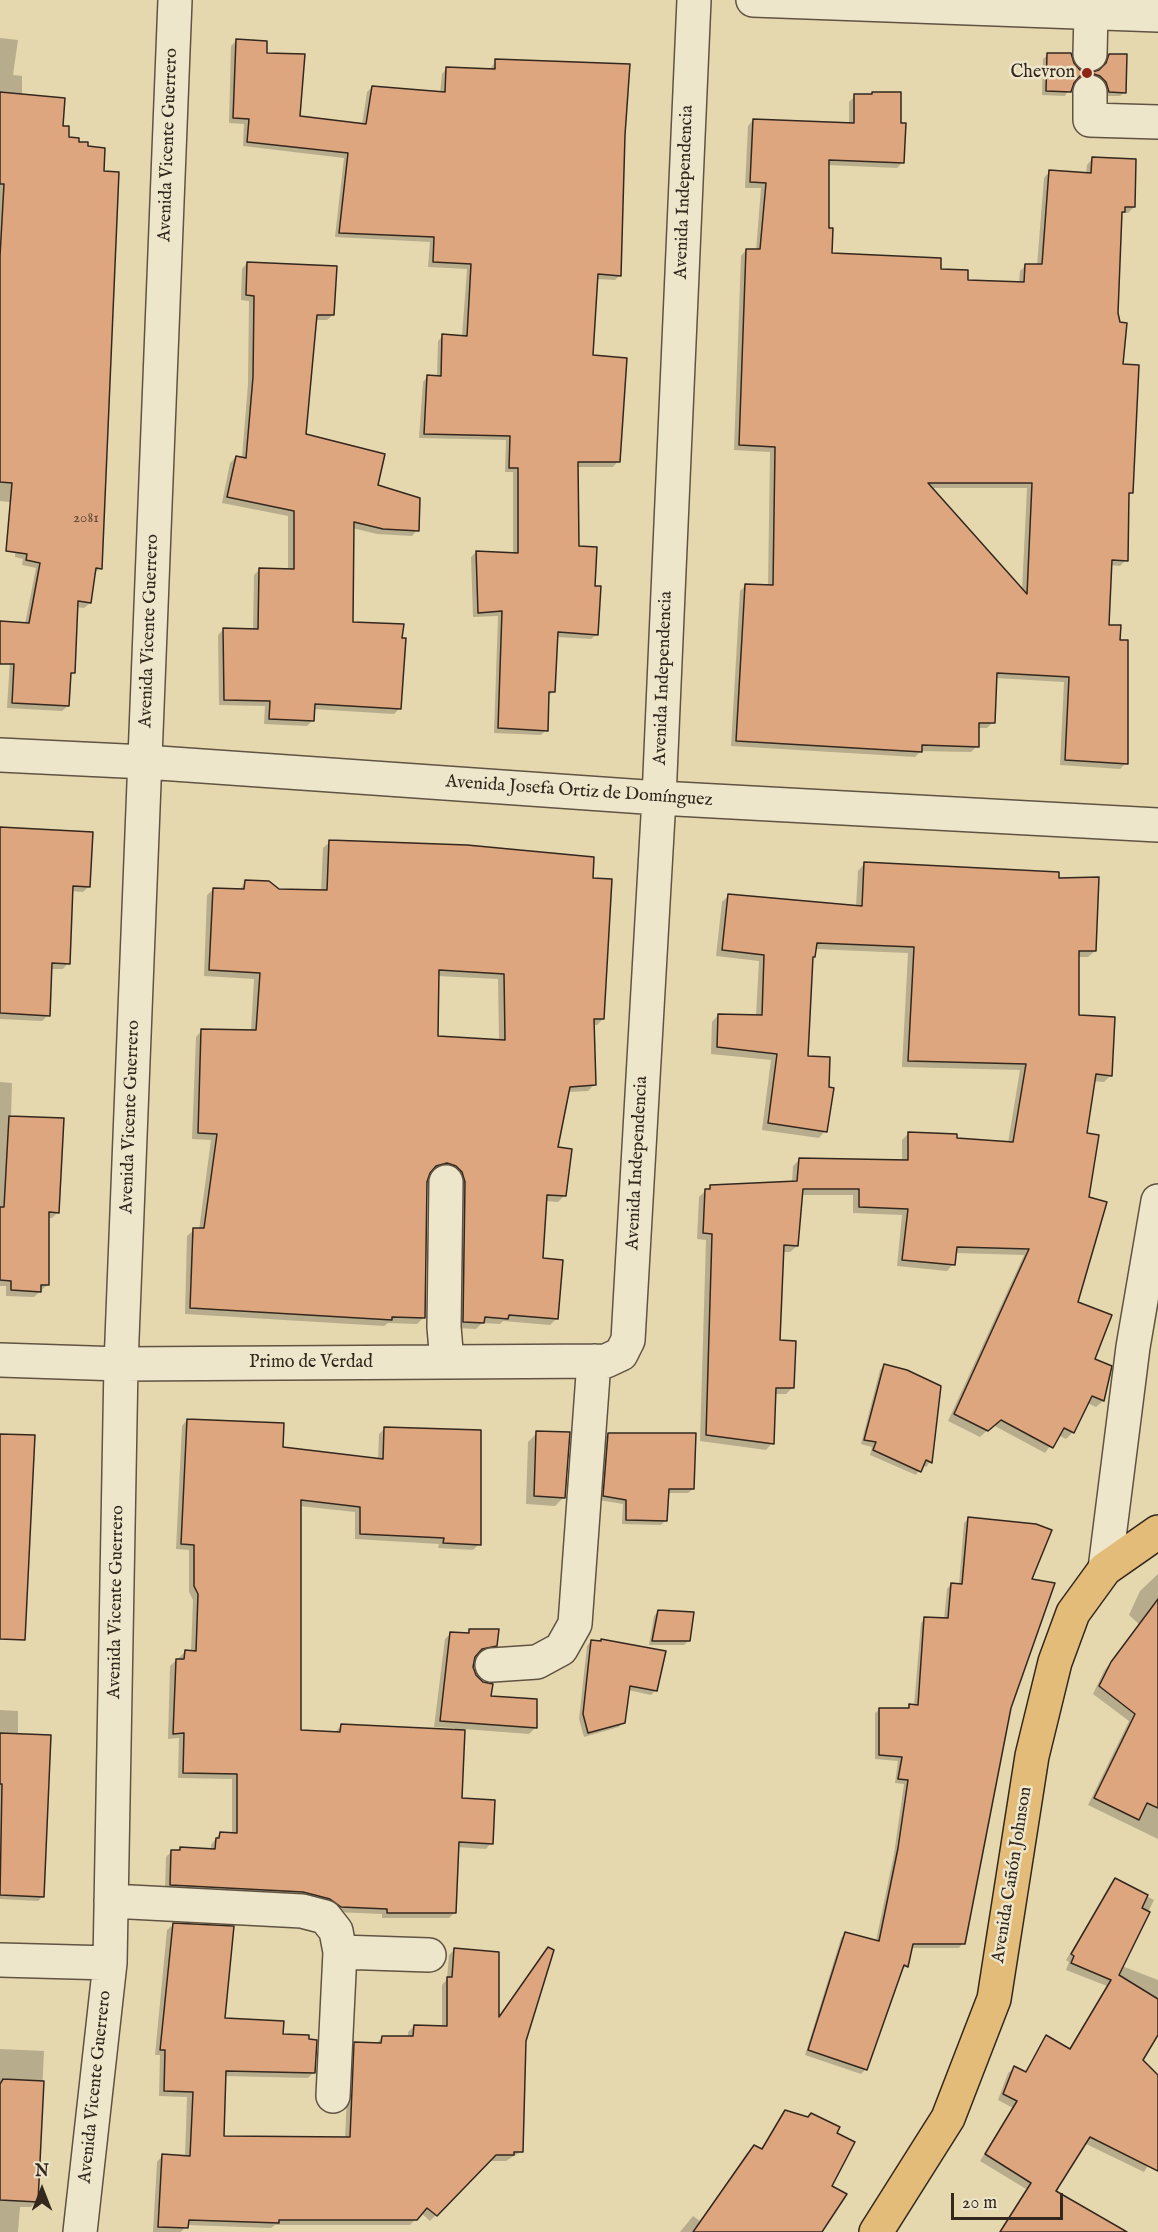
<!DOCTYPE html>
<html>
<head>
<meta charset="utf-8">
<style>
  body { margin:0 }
  #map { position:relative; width:1158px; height:2232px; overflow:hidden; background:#e5d8af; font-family:"IM FELL English",serif }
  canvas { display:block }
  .north { position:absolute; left:12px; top:2160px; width:60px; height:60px; -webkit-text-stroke:4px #eee6cb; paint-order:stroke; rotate:0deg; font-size:16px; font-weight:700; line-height:24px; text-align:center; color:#33271e }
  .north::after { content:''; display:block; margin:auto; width:21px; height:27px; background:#33271e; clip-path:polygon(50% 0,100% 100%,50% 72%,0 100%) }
  .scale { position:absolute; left:951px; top:2193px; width:112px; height:27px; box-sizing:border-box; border:3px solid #33271e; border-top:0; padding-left:8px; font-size:18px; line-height:21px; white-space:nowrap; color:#33271e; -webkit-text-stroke:4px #eee6cb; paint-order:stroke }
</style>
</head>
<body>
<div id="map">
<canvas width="1158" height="2232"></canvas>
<div class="north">N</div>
<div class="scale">20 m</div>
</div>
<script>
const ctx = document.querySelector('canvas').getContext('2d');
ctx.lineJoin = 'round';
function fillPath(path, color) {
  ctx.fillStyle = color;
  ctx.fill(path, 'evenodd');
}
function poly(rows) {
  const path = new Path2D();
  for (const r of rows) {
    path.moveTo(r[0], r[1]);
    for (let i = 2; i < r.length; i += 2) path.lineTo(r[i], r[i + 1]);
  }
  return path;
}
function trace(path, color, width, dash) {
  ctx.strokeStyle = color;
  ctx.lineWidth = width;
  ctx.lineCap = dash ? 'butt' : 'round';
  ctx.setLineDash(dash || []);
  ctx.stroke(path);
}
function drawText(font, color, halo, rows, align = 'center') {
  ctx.font = font + ' "IM FELL English",serif';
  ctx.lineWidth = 5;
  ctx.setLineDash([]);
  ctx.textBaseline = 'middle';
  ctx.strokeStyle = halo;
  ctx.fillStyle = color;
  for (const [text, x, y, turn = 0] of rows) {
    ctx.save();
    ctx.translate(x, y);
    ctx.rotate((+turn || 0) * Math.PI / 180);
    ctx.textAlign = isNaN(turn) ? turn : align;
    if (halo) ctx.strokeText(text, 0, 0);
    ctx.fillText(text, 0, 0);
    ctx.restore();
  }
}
fillPath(poly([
  [0,38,18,40,13,75,22,76,22,96,62,127,100,568,95,573,90,603,84,608,76,607,73,672,70,676,68,706,62,711,7,708,12,629,25,624,36,568,22,565,23,559,15,557,18,503,0,501],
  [236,41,265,54,298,117,362,125,367,92,372,87,440,93,442,74,447,68,490,70,496,60,623,135,620,275,615,280,597,279,592,356,618,461,613,467,576,467,577,547,593,587,597,634,591,639,556,637,554,691,548,696,546,730,541,735,494,733,498,616,473,617,471,557,476,552,513,554,513,472,505,472,506,440,419,438,423,382,428,376,437,377,438,341,443,336,462,337,467,269,428,267,430,242,335,237,344,158,243,146,244,124,229,123,231,46],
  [1048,55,1089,74,1100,71,1109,56,1125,92,1120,96,1105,96,1085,77,1074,80,1065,96,1042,95,1043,59],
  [855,96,903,162,897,168,827,165,827,229,830,254,939,270,966,282,1019,283,1020,271,1026,265,1037,266,1044,178,1049,172,1086,174,1087,165,1092,159,1134,207,1128,213,1122,213,1116,313,1132,492,1127,497,1126,560,1120,566,1110,565,1108,626,1126,763,1120,769,1060,765,1064,682,995,678,993,722,987,728,978,728,977,746,971,752,921,751,915,757,731,746,740,591,746,585,768,586,770,452,734,450,741,256,746,250,756,251,761,188,745,188,748,126,753,120,849,124,849,102],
  [931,488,1027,488,1022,591],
  [247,263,333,315,327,320,315,320,305,435,376,486,417,530,412,536,377,534,352,528,351,623,399,709,394,714,313,709,313,720,307,726,264,724,265,706,219,705,218,635,224,629,253,630,254,575,260,569,288,570,288,516,222,503,230,463,236,457,242,458,248,384,249,301,241,300,242,269],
  [0,829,89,886,83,892,72,891,68,963,63,969,50,969,48,1015,42,1021,0,1019],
  [330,842,591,879,603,1019,597,1025,592,1025,594,1085,588,1091,567,1092,556,1148,565,1195,558,1202,545,1201,541,1259,557,1318,550,1325,503,1321,500,1324,482,1323,476,1329,457,1328,440,1169,428,1172,426,1182,424,1317,417,1324,388,1323,384,1326,185,1314,187,1236,194,1230,199,1230,211,1140,192,1139,196,1037,202,1030,251,1031,254,979,204,976,207,895,214,889,239,891,245,882,278,890,321,891,323,848],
  [437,976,498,979,499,1041,436,1037],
  [864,864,1058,879,1095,951,1088,957,1077,957,1077,1016,1111,1075,1104,1082,1093,1081,1085,1135,1087,1198,1076,1303,1093,1360,1110,1367,1103,1401,1096,1407,1087,1403,1073,1432,1066,1439,1058,1435,1045,1453,993,1425,980,1437,948,1421,1024,1255,955,1253,953,1264,947,1271,897,1266,902,1215,853,1213,853,1195,801,1195,797,1246,790,1252,782,1252,778,1342,792,1388,786,1394,774,1394,772,1443,766,1450,700,1441,706,1240,697,1239,699,1197,706,1190,711,1187,792,1183,793,1166,800,1159,902,1161,902,1140,909,1133,1008,1143,1020,1070,902,1067,908,953,815,949,811,959,806,1057,825,1131,819,1138,762,1130,771,1060,711,1054,712,1022,718,1015,756,1016,759,961,716,956,722,902,729,895,856,907,858,871],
  [0,1082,12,1083,11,1117,58,1212,52,1218,47,1218,47,1285,34,1297,6,1296,6,1286,0,1286],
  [884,1366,939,1387,930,1462,926,1467,922,1465,916,1475,870,1455,872,1447,861,1444,880,1370],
  [187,1420,281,1449,378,1460,379,1434,384,1429,479,1544,473,1550,438,1548,439,1544,355,1539,355,1512,299,1506,299,1732,335,1733,341,1725,455,1731,455,1728,434,1727,445,1639,451,1633,466,1634,470,1631,496,1645,489,1651,475,1655,472,1667,475,1676,490,1697,535,1728,529,1734,464,1729,460,1799,491,1843,486,1849,457,1847,455,1912,449,1918,382,1918,382,1914,335,1912,165,1890,166,1857,172,1851,180,1849,211,1851,211,1845,220,1833,232,1834,232,1779,178,1778,179,1738,168,1739,170,1666,185,1652,191,1652,193,1600,189,1592,189,1550,176,1549,182,1426],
  [537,1433,564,1497,555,1506,526,1504,528,1442],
  [608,1435,693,1489,688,1493,667,1493,665,1521,661,1525,622,1524,623,1504,599,1500,604,1439],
  [968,1519,1030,1580,1010,1708,963,1943,959,1948,911,1948,907,1966,901,1970,866,2069,861,2074,805,2055,841,1938,845,1934,876,1941,894,1854,904,1784,895,1783,898,1761,875,1759,875,1713,880,1709,907,1709,914,1706,921,1623,925,1618,944,1620,947,1589,951,1584,959,1585,964,1523],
  [1158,1574,1158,1839,1088,1805,1129,1721,1093,1694,1104,1671,1139,1624,1129,1615,1140,1591],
  [658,1612,689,1640,684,1645,649,1645,654,1616],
  [601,1640,656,1690,651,1695,628,1690,623,1722,619,1727,584,1737,579,1719,587,1646,591,1641],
  [0,1710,18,1711,18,1736,43,1896,38,1901,0,1899],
  [1115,1880,1154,1900,1122,1966,1158,1980,1158,2032,1141,2060,1158,2077,1158,2150,1144,2172,1084,2143,1054,2192,1119,2232,999,2232,1026,2189,980,2161,1013,2108,998,2100,1008,2073,1014,2068,1024,2073,1046,2037,1069,2049,1107,1986,1066,1970,1069,1962,1066,1960],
  [173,1925,224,2019,282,2036,314,2072,308,2078,225,2076,222,2137,345,2139,349,2049,355,2043,377,2043,382,2037,408,2038,408,2032,414,2026,442,2028,442,1985,447,1979,449,1955,455,1949,497,2019,548,1949,524,2040,522,2151,506,2161,489,2161,430,2221,421,2213,410,2225,275,2225,271,2228,187,2225,181,2232,153,2232,157,2162,162,2156,185,2157,187,2097,159,2096,160,2055,155,2055,167,1930],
  [0,2049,44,2051,37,2201,31,2207,20,2207,18,2232,0,2232],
  [786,2112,835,2134,831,2187,820,2232,680,2232,693,2216,700,2221,747,2153,754,2146,760,2150]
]), '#0003');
const building = poly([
  [236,39,267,41,267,53,305,54,300,116,366,124,372,86,445,92,446,67,495,69,495,59,630,64,625,135,621,276,598,274,593,355,627,358,620,462,578,462,579,546,597,547,595,586,601,586,598,635,558,632,555,692,549,692,548,731,498,728,502,611,478,613,476,551,518,553,518,468,509,468,510,436,424,434,427,375,441,376,442,334,467,336,471,264,433,262,434,237,339,233,348,153,247,142,249,119,233,118,236,39],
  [1047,53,1071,53,1074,63,1080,70,1089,73,1099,70,1106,63,1109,54,1127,54,1126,93,1109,92,1106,82,1100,76,1091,73,1080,76,1074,83,1071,92,1046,91,1047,53],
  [0,92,65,98,63,126,69,126,69,137,79,138,79,142,88,142,88,146,105,148,104,171,119,172,102,569,96,568,91,603,78,601,75,673,71,673,69,706,12,703,14,664,0,664,0,621,29,623,40,563,26,560,27,554,6,551,12,483,0,482,0,256,4,184,0,184,0,92],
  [872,92,901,92,901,123,906,123,904,163,829,160,829,228,833,228,832,253,941,258,941,269,968,270,968,280,1024,282,1025,264,1042,264,1049,170,1091,173,1092,157,1136,159,1135,207,1125,207,1125,212,1122,212,1118,313,1120,322,1127,323,1123,364,1139,365,1133,493,1129,493,1128,561,1112,560,1109,625,1121,625,1120,640,1128,640,1128,764,1065,760,1069,677,997,673,995,723,979,723,979,747,922,745,922,752,736,741,745,584,773,585,775,447,739,445,746,249,760,249,766,183,750,182,753,119,854,123,854,94,872,94,872,92],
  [928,483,1032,483,1027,594,928,483],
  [247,262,337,266,334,315,317,315,306,434,385,454,378,485,420,498,419,531,383,529,354,522,353,622,404,624,402,638,406,638,401,709,315,704,314,721,269,719,270,701,224,700,223,628,258,629,259,568,294,569,294,511,227,497,236,456,246,458,253,377,254,296,246,295,247,262],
  [0,827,93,832,90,887,73,886,70,964,52,963,50,1016,0,1013,0,827],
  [329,840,467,845,594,857,593,878,612,879,604,1019,594,1019,596,1085,570,1087,558,1147,572,1149,566,1196,547,1195,543,1258,563,1260,558,1319,509,1315,508,1319,485,1317,484,1323,463,1322,465,1182,462,1172,456,1166,447,1163,436,1166,430,1173,427,1182,425,1318,392,1317,392,1320,190,1308,193,1228,204,1228,217,1134,198,1133,201,1029,256,1030,260,973,209,970,213,888,244,889,245,880,269,881,279,889,327,890,329,840],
  [439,970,504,974,505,1040,438,1036,439,970],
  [864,862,1059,872,1059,878,1099,877,1096,951,1079,951,1079,1015,1115,1017,1112,1076,1096,1074,1087,1133,1099,1135,1089,1197,1107,1202,1078,1302,1112,1315,1095,1359,1112,1366,1104,1401,1092,1396,1074,1433,1064,1428,1053,1448,1001,1420,988,1431,954,1414,1029,1249,957,1247,955,1265,902,1260,908,1209,859,1207,859,1189,803,1189,798,1246,784,1245,780,1340,796,1341,794,1388,776,1388,774,1444,706,1435,712,1234,703,1233,705,1189,710,1189,710,1185,797,1181,799,1158,908,1160,908,1132,957,1134,957,1138,1013,1142,1026,1064,908,1061,914,947,817,943,815,957,813,957,808,1056,830,1057,829,1087,834,1088,827,1132,768,1123,777,1054,717,1047,718,1014,762,1015,764,955,722,950,728,894,862,906,864,862],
  [9,1116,64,1118,59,1213,49,1212,49,1285,41,1285,41,1292,11,1290,11,1281,0,1280,0,1207,4,1207,9,1116],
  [884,1364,907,1370,941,1386,932,1463,926,1460,921,1472,873,1450,876,1442,864,1440,884,1364],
  [187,1419,284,1423,283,1447,383,1459,384,1427,481,1430,481,1545,443,1543,444,1538,360,1534,360,1507,301,1500,301,1730,340,1732,341,1724,465,1730,462,1798,495,1800,493,1844,459,1842,456,1913,387,1913,387,1909,341,1907,330,1899,303,1892,170,1885,171,1850,180,1850,180,1847,215,1849,216,1838,219,1838,220,1832,237,1833,237,1774,183,1773,184,1733,173,1734,176,1659,184,1659,185,1650,196,1651,198,1594,194,1586,194,1545,181,1544,187,1419],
  [536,1431,570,1432,565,1498,534,1496,536,1431],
  [608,1433,696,1433,694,1489,669,1489,667,1521,626,1520,626,1500,603,1496,608,1433],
  [0,1434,35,1435,25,1640,0,1639,0,1434],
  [968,1517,1036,1524,1052,1530,1032,1579,1055,1583,1011,1708,965,1944,913,1944,908,1967,904,1965,867,2070,808,2050,845,1932,879,1941,898,1848,908,1780,898,1779,902,1757,879,1755,879,1708,909,1708,909,1704,918,1705,924,1617,948,1618,951,1583,962,1584,968,1517],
  [1158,1599,1158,1808,1147,1803,1139,1820,1094,1798,1135,1714,1099,1686,1111,1662,1158,1599],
  [658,1610,694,1612,690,1641,652,1641,658,1610],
  [469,1629,499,1629,497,1646,482,1649,475,1657,473,1667,476,1675,483,1682,493,1684,491,1696,537,1699,537,1728,440,1721,450,1632,469,1633,469,1629],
  [601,1639,666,1651,657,1691,630,1686,625,1723,588,1733,583,1714,591,1640,601,1641,601,1639],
  [0,1733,51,1735,44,1897,0,1895,2,1784,0,1784,0,1733],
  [1115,1878,1148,1895,1142,1908,1150,1912,1119,1975,1158,1999,1158,2035,1143,2060,1158,2075,1158,2171,1090,2137,1056,2191,1127,2232,1000,2232,1031,2183,985,2154,1017,2101,1003,2094,1014,2066,1026,2072,1046,2035,1070,2049,1111,1980,1071,1963,1074,1956,1071,1954,1115,1878],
  [173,1923,234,1926,225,2018,284,2021,283,2034,309,2035,309,2039,317,2040,315,2073,226,2071,224,2136,350,2137,354,2042,381,2043,382,2036,413,2036,414,2025,447,2026,447,1977,452,1977,454,1948,499,1952,499,2017,548,1947,554,1950,526,2041,523,2152,514,2152,514,2155,496,2155,437,2216,427,2208,417,2220,279,2220,279,2223,189,2220,188,2228,158,2227,162,2154,190,2156,193,2092,164,2091,165,2050,160,2050,173,1923],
  [3,2079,44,2081,38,2202,0,2200,0,2084,3,2079],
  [785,2110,808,2117,811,2113,840,2127,837,2133,855,2142,832,2186,847,2194,822,2232,693,2232,754,2145,762,2149,785,2110]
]);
fillPath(building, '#dda67e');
trace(building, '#33271e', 1.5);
const minor = poly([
  [753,0,1158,15],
  [1090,54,1091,12],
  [1090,92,1090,120,1158,122],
  [0,755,145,762,659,798,1158,825],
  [446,1182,444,1327,447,1362],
  [0,1360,121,1364,606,1361,621,1354,628,1340,659,798,694,0],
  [1105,1569,1133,1347,1158,1201],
  [492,1665,537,1662,561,1649,575,1624,594,1361],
  [111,1901,302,1911,325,1917,336,1931,340,1952,333,2096],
  [340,1952,429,1955],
  [0,1960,110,1963],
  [80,2232,110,1963,121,1364,175,0]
]);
const major = poly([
  [876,2232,948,2118,994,1999,1032,1756,1055,1662,1073,1613,1105,1569,1158,1532]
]);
trace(minor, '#605342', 36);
trace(major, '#33271e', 36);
trace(minor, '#eee6cb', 33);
trace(major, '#e2bc78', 33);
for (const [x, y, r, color] of [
  [1087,73,6,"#8f2418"]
]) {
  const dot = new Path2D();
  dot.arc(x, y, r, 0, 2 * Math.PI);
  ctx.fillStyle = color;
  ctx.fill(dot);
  trace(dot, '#eee6cb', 2);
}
drawText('15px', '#5e4736', null, [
  ["2081",86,519]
]);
drawText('18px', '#33271e', '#eee6cb', [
  ["Chevron",1075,73]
], 'right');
drawText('18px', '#33271e', '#eee6cb', [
  ["Avenida Vicente Guerrero",169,145,-88],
  ["Avenida Independencia",685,192,-88],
  ["Avenida Vicente Guerrero",150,631,-88],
  ["Avenida Independencia",664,678,-88],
  ["Avenida Josefa Ortiz de Domínguez",579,792,4],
  ["Avenida Vicente Guerrero",131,1117,-88],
  ["Avenida Independencia",638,1163,-87],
  ["Primo de Verdad",311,1363],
  ["Avenida Vicente Guerrero",117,1602,-89],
  ["Avenida Cañón Johnson",1013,1875,-81],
  ["Avenida Vicente Guerrero",96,2087,-84]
]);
</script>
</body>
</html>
